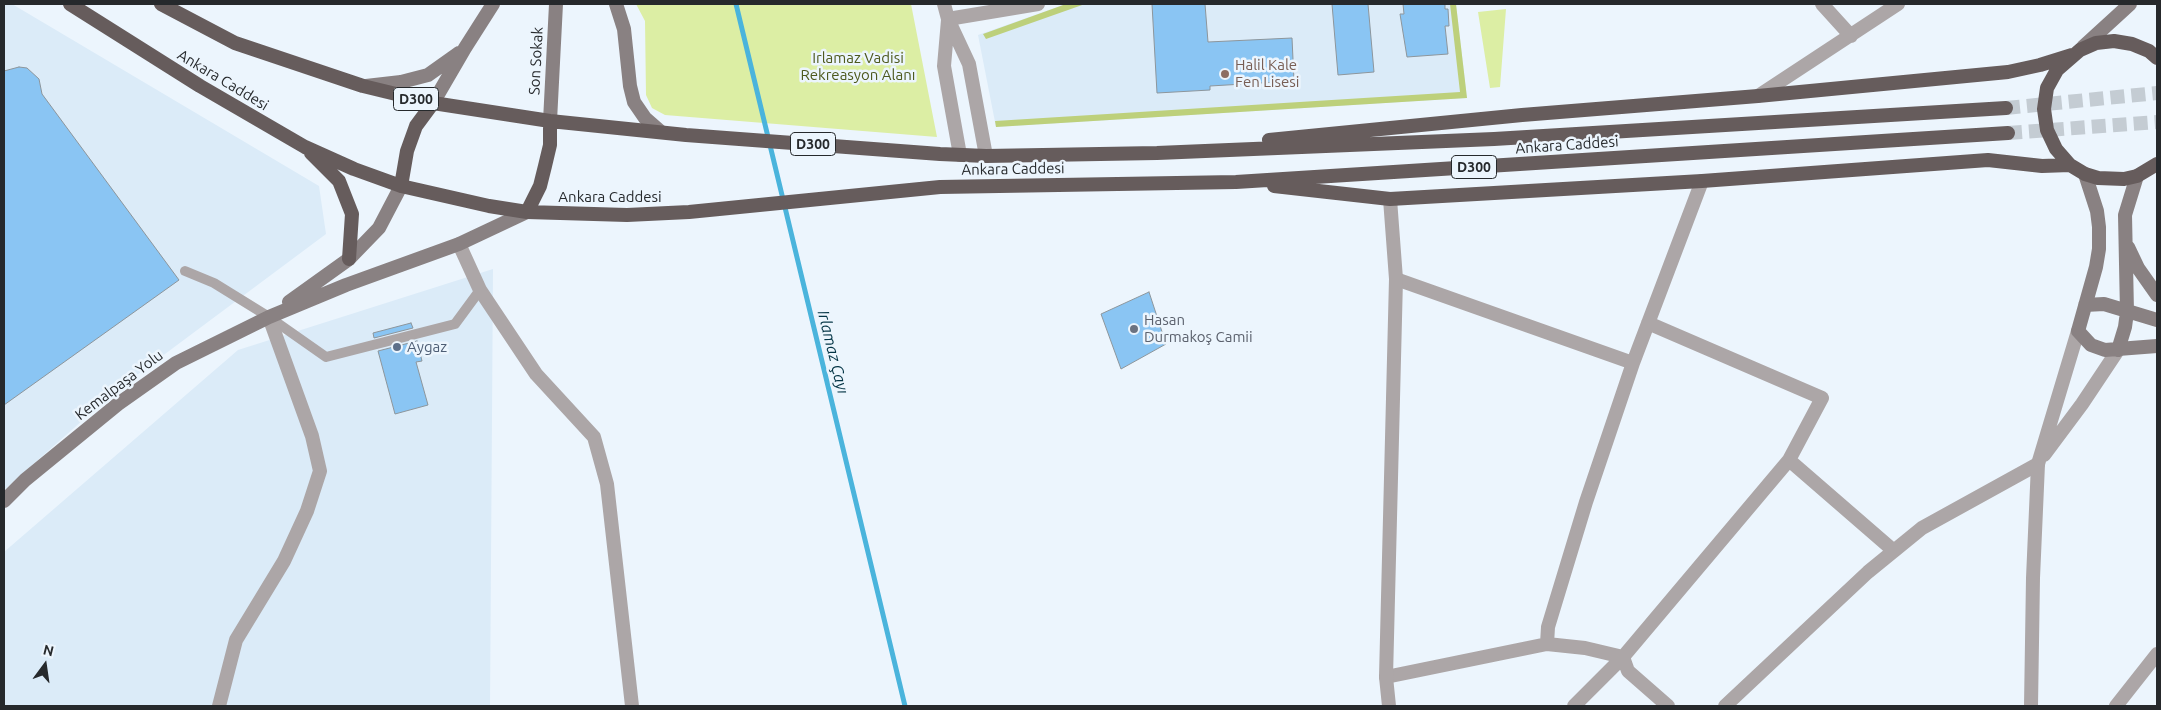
<!DOCTYPE html>
<html>
<head>
<meta charset="utf-8">
<style>
  body { margin:0 }
  #map { position:relative; width:2161px; height:710px; overflow:hidden; background:#ecf5fd; font-family:Ubuntu,sans-serif }
  canvas { display:block }
  .frame { position:absolute; inset:0; border:5px solid #26292c; pointer-events:none }
  .north { position:absolute; left:20px; top:640px; width:50px; height:50px; -webkit-text-stroke:4px #ecf5fd; paint-order:stroke; rotate:14deg; font-size:14px; font-weight:700; line-height:20px; text-align:center; color:#26292c }
  .north::after { content:''; display:block; margin:auto; width:18px; height:22px; background:#26292c; clip-path:polygon(50% 0,100% 100%,50% 72%,0 100%) }
</style>
</head>
<body>
<div id="map">
<canvas width="2161" height="710"></canvas>
<div class="frame"></div>
<div class="north">N</div>
</div>
<script>
const ctx = document.querySelector('canvas').getContext('2d');
ctx.lineJoin = 'round';
function fillPath(path, color) {
  ctx.fillStyle = color;
  ctx.fill(path, 'evenodd');
}
function poly(rows) {
  const path = new Path2D();
  for (const r of rows) {
    path.moveTo(r[0], r[1]);
    for (let i = 2; i < r.length; i += 2) path.lineTo(r[i], r[i + 1]);
  }
  return path;
}
function trace(path, color, width, dash) {
  ctx.strokeStyle = color;
  ctx.lineWidth = width;
  ctx.lineCap = dash ? 'butt' : 'round';
  ctx.setLineDash(dash || []);
  ctx.stroke(path);
}
function drawText(font, color, halo, rows, align = 'center') {
  ctx.font = font + ' Ubuntu,sans-serif';
  ctx.lineWidth = 5;
  ctx.setLineDash([]);
  ctx.textBaseline = 'middle';
  ctx.strokeStyle = halo;
  ctx.fillStyle = color;
  for (const [text, x, y, turn = 0] of rows) {
    ctx.save();
    ctx.translate(x, y);
    ctx.rotate((+turn || 0) * Math.PI / 180);
    ctx.textAlign = isNaN(turn) ? turn : align;
    if (halo) ctx.strokeText(text, 0, 0);
    ctx.fillText(text, 0, 0);
    ctx.restore();
  }
}
fillPath(poly([
  [4,4,12,4,319,186,326,234,118,389,4,490],
  [1066,4,1456,4,1467,98,996,127,978,35],
  [493,269,490,706,4,706,4,552,238,350]
]), '#dbebf8');
fillPath(poly([
  [636,4,911,4,937,137,665,115,652,108,646,95,645,21],
  [1506,9,1500,87,1490,88,1478,12]
]), '#dceea4');
fillPath(poly([
  [1066,4,1085,4,986,39,983,34],
  [1450,4,1456,4,1467,98,996,127,995,121,1460,92]
]), '#bdd07b');
trace(poly([
  [736,4,905,706]
]), '#4ab4dc', 5);
const building = poly([
  [1152,4,1205,4,1208,42,1292,38,1294,81,1210,86,1210,90,1157,93,1152,4],
  [1332,4,1368,4,1374,72,1338,75,1332,4],
  [1403,4,1445,4,1445,9,1448,9,1449,26,1445,26,1448,54,1407,57,1400,14,1404,14,1403,4],
  [19,67,27,68,39,79,42,94,179,280,4,405,4,71,19,67],
  [1149,292,1166,344,1121,369,1101,314,1149,292],
  [411,323,413,328,374,338,373,333,411,323],
  [417,341,422,361,416,362,428,405,395,414,378,351,417,341]
]);
fillPath(building, '#8ac5f3');
trace(building, '#8d969c', 1);
trace(poly([
  [2006,108,2157,93],
  [2008,133,2157,122]
]), '#c4ccd3', 14, [14, 7]);
trace(poly([
  [185,271,214,283,269,317,326,357,455,324,480,290]
]), '#aca6a7', 10);
trace(poly([
  [1822,4,1851,36],
  [1758,96,1898,4],
  [459,244,480,290,536,374,594,437,607,484,632,706],
  [1396,279,1633,363],
  [1789,460,1894,551],
  [1547,644,1548,627,1586,502,1633,363,1702,181],
  [1623,657,1628,671,1668,706],
  [1386,677,1547,644,1585,648,1623,657],
  [219,706,236,640,284,561,307,511,320,471,312,436,269,317],
  [1574,706,1623,657,1789,460,1822,398,1648,323],
  [1725,706,1868,572,1922,528,2038,464]
]), '#aca6a7', 14);
trace(poly([
  [944,4,948,19,969,64,986,156],
  [948,19,1038,4],
  [948,20,944,66,960,155],
  [2044,455,2082,404,2118,350],
  [1389,706,1386,677,1396,279,1390,199],
  [2031,706,2033,578,2038,464,2078,331],
  [2116,706,2157,654]
]), '#aca6a7', 14);
trace(poly([
  [616,4,624,29,630,86,634,102,645,118,661,132],
  [2083,47,2130,4],
  [366,86,401,82,428,75,459,53],
  [433,103,465,48,493,4],
  [550,121,556,4],
  [2085,174,2097,211,2099,227,2099,249,2096,267,2078,331,2091,345,2105,350,2157,346],
  [2128,247,2138,268,2157,295],
  [289,302,349,259,379,228,401,186],
  [2085,305,2104,304,2157,320],
  [2118,350,2125,327,2127,312,2125,215,2137,176],
  [4,501,25,480,118,404,176,363,269,317,346,285,459,244,527,212]
]), '#898182', 14);
trace(poly([
  [70,4,200,86,305,147,354,169,401,186,489,206,527,212,627,215,689,212,940,187,1236,182,2008,133],
  [161,4,235,43,363,86,433,103,550,121,686,135,940,154,986,156,1157,153,1494,139,2006,108],
  [2157,58,2149,51,2132,44,2114,41,2096,43,2080,50,2057,70,2047,88,2044,109,2047,130,2056,149,2070,165,2085,174,2098,178,2124,179,2137,176,2157,164],
  [1269,140,1522,115,1758,96,2008,72,2040,65,2072,55],
  [311,153,339,181,352,214,349,259],
  [401,186,407,151,416,126,433,103],
  [1274,186,1390,199,1702,181,1988,160,2042,166,2070,165],
  [527,212,540,186,545,166,550,145,550,121]
]), '#665c5c', 14);
for (const [x, y, r, color] of [
  [1225,74,5,"#8d6e63"],
  [1134,329,5,"#6b7280"],
  [397,347,5,"#5c6f8a"]
]) {
  const dot = new Path2D();
  dot.arc(x, y, r, 0, 2 * Math.PI);
  ctx.fillStyle = color;
  ctx.fill(dot);
  trace(dot, '#ecf5fd', 2);
}
for (const [x, y, w] of [
  [416,99,45],
  [813,144,45],
  [1474,167,45]
]) {
  const box = new Path2D();
  box.roundRect(x - w / 2, y - 11.5, w, 23, 4);
  ctx.fillStyle = '#ecf5fd';
  ctx.fill(box);
  trace(box, '#26292c', 1);
}
drawText('bold 14px', '#26292c', null, [
  ["D300",416,99],
  ["D300",813,144],
  ["D300",1474,167]
]);
drawText('15px', '#4d591d', '#ecf5fd', [
  ["Irlamaz Vadisi",858,58],
  ["Rekreasyon Alanı",858,75]
]);
drawText('15px', '#26292c', '#ecf5fd', [
  ["Son Sokak",536,61,-87],
  ["Ankara Caddesi",223,80,31],
  ["Ankara Caddesi",1567,145,-4],
  ["Ankara Caddesi",1013,169,-1],
  ["Ankara Caddesi",610,197],
  ["Kemalpaşa Yolu",119,385,-37]
]);
drawText('15px', '#785e54', '#ecf5fd', [
  ["Halil Kale",1235,65],
  ["Fen Lisesi",1235,82]
], 'left');
drawText('15px', '#5b616d', '#ecf5fd', [
  ["Hasan",1144,320],
  ["Durmakoş Camii",1144,337]
], 'left');
drawText('15px', '#4e5e75', '#ecf5fd', [
  ["Aygaz",407,347]
], 'left');
drawText('italic 16px', '#033445', '#ecf5fd', [
  ["Irlamaz Çayı",833,352,76]
]);
</script>
</body>
</html>
